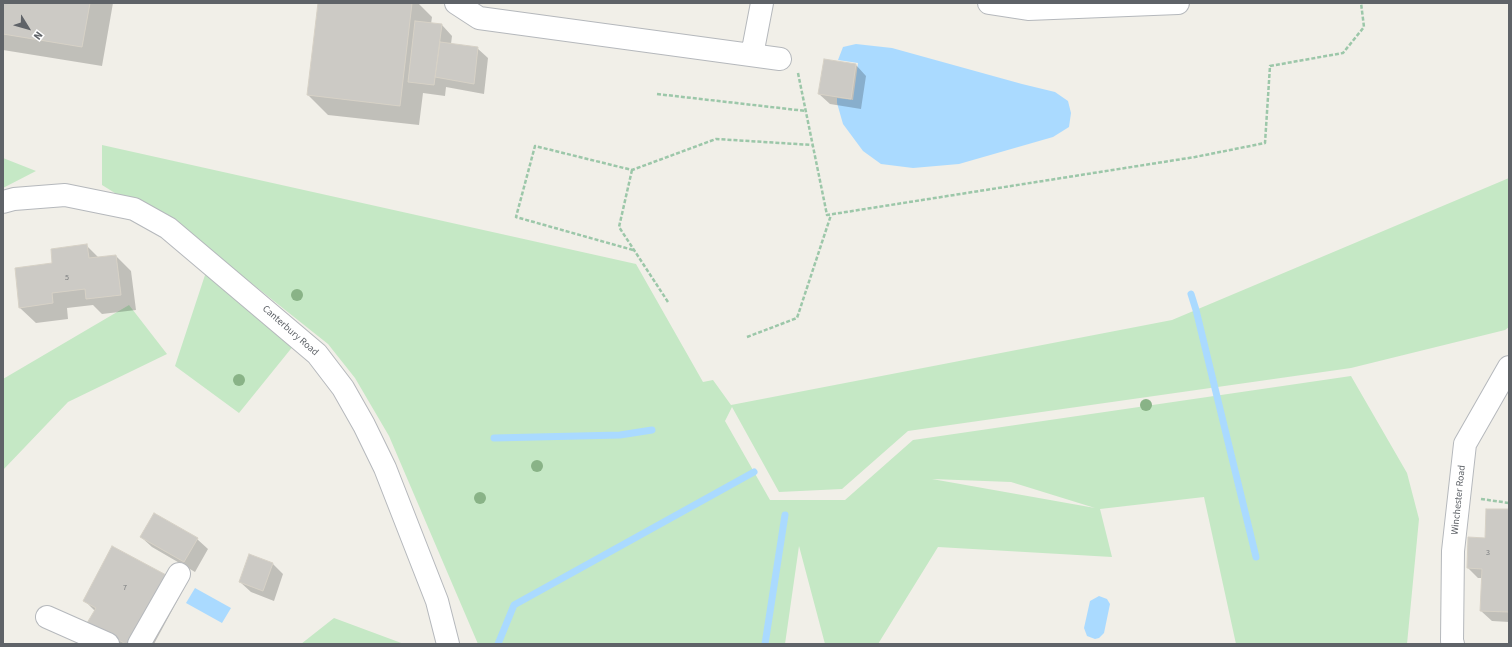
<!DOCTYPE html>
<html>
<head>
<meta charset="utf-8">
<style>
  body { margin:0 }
  #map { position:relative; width:1512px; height:647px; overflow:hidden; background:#f1efe8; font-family:"Source Sans 3",sans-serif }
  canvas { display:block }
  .frame { position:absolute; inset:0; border:4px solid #5f6368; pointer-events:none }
  .north { position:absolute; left:8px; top:8px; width:40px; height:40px; -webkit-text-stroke:3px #fff; paint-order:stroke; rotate:127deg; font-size:11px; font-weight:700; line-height:16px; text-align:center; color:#5f6368 }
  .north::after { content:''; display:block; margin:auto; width:14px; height:18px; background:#5f6368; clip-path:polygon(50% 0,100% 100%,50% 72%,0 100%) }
</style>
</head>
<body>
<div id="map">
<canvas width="1512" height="647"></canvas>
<div class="frame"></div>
<div class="north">N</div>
</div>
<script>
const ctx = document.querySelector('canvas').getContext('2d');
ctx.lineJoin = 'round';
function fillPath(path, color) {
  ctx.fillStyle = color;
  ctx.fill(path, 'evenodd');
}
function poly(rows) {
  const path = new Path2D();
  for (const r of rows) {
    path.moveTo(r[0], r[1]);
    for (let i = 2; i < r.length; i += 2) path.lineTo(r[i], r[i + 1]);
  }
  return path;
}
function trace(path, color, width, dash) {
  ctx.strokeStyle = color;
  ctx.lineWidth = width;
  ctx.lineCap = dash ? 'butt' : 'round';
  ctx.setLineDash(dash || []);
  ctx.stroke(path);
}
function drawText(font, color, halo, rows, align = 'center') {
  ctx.font = font + ' "Source Sans 3",sans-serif';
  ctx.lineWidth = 3.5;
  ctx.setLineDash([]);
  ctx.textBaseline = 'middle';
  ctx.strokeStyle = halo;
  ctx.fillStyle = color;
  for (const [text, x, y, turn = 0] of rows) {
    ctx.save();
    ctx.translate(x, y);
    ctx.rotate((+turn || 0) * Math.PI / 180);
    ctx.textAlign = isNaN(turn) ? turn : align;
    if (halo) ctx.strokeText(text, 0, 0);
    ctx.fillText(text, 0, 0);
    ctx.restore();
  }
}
fillPath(poly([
  [102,145,636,264,703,382,713,380,731,405,1172,320,1509,178,1509,327,1505,330,1351,368,908,431,842,489,779,492,732,407,725,421,770,500,845,500,913,440,1351,376,1407,473,1419,519,1407,644,1236,644,1204,497,1100,509,1112,557,938,547,878,644,825,644,799,546,785,644,478,644,389,436,355,378,328,344,221,259,102,185],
  [932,479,1011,482,1095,508],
  [3,158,36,171,3,188],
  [206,272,294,345,239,413,175,366],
  [129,305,167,354,68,402,3,470,3,379],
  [334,618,404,644,301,644]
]), '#c5e8c5');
fillPath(poly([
  [856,44,892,48,1022,84,1055,92,1068,101,1071,113,1069,127,1053,137,959,164,913,168,881,164,863,151,843,124,837,103,837,98,853,100,858,63,838,60,843,47],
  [195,588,231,608,222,623,186,603],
  [1099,596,1107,599,1110,604,1104,633,1099,638,1095,639,1087,636,1084,628,1090,601]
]), '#aadaff');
fillPath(poly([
  [3,3,113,3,102,66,3,50],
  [319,3,418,3,432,17,431,24,442,25,452,36,451,44,477,48,488,58,484,94,446,87,445,96,423,93,419,125,328,115,308,95],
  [856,65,866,76,861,109,830,104,819,94],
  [87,246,99,258,116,256,131,271,136,310,102,314,93,305,67,308,68,319,36,323,20,308,53,264],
  [1509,510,1509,622,1492,621,1481,611,1482,578,1478,578,1468,568,1486,539],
  [141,537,197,539,208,549,195,572,152,547],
  [250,556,273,564,283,574,274,601,251,592,240,582],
  [167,576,182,592,154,644,115,644,95,611,84,600]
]), '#0003');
trace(poly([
  [1191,294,1196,310,1256,557],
  [494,438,620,435,652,430],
  [498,644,514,605,754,472],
  [765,644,785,515]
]), '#aadaff', 7);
const building = poly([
  [3,3,90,3,82,47,3,34,3,3],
  [318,3,412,3,400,106,307,95,318,3],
  [415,21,442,24,434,85,408,82,415,21],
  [440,42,478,47,474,84,435,77,440,42],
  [824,59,856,64,851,99,818,94,824,59],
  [87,244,89,258,116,255,121,295,86,299,85,289,52,293,53,303,19,308,15,268,52,263,51,249,87,244],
  [1486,509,1509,509,1509,612,1480,611,1482,569,1467,568,1468,537,1485,538,1486,509],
  [154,513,198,538,184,562,140,537,154,513],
  [112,546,168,576,131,644,126,644,87,623,96,608,83,601,112,546],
  [249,554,273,563,263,591,239,582,249,554]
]);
fillPath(building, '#cccac5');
trace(building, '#d6d1c6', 1);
const minor = poly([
  [456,3,479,18,780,59],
  [989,3,1028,9,1178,3],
  [752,55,762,3],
  [3,202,14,199,65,195,134,209,168,228,317,354,343,388,364,425,385,468,437,601,448,644],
  [47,617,108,644],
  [139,644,179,574],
  [1453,644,1452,641,1453,551,1465,444,1509,367]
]);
trace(minor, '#b5b8bc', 24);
trace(poly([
  [798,73,827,215,1195,157,1265,143,1270,66,1343,53,1364,27,1361,3],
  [657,94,806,111],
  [632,170,619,227,668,302],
  [633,250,516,217,535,146,632,170,716,139,813,145],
  [747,337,797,318,831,215],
  [1481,499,1509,503]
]), '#9cc7a9', 2.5, [4, 2]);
trace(minor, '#fff', 22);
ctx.fillStyle = '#89b387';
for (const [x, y] of [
  [297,295],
  [239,380],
  [1146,405],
  [537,466],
  [480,498]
]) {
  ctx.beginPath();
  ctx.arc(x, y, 6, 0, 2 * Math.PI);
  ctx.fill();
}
drawText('8px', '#7a7d7f', null, [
  ["5",67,278],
  ["3",1488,553],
  ["7",125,588]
]);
drawText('10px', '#5f6368', '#fff', [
  ["Canterbury Road",290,331,41],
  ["Winchester Road",1459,500,-84]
]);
</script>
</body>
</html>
